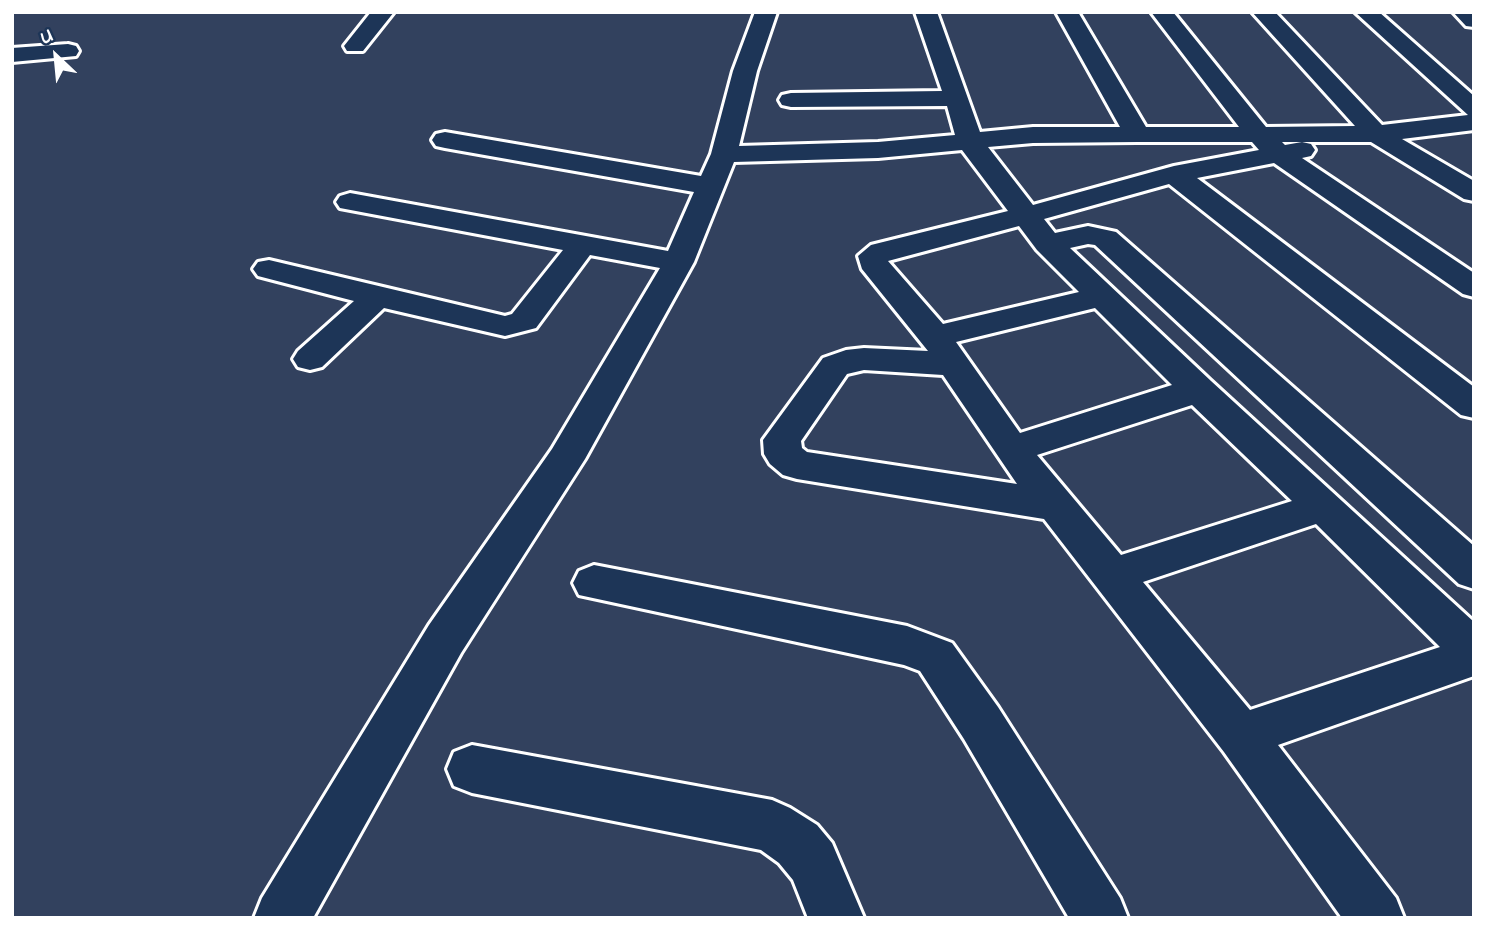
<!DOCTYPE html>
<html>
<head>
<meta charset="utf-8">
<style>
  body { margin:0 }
  #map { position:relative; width:1486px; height:930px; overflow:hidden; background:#32415e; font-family:"Architects Daughter",sans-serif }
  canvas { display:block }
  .frame { position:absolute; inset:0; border:14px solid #fff; pointer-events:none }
  .north { position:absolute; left:21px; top:21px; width:70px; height:70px; -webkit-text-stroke:5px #1d3557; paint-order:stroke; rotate:334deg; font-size:19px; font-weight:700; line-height:28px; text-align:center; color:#fff }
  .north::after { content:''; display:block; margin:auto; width:24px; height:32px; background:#fff; clip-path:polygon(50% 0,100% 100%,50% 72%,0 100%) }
</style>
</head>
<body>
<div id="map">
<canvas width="1486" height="930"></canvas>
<div class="frame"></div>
<div class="north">U</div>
</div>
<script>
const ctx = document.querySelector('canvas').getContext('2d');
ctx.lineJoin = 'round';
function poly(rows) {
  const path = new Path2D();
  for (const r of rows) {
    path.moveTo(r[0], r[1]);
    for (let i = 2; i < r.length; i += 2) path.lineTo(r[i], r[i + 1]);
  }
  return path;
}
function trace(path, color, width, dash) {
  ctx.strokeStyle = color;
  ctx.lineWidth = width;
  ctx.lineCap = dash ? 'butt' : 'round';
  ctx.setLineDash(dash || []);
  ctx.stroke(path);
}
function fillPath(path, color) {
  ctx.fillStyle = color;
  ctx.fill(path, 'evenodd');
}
const minor = poly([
  [371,12,394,12,363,51,347,51,344,46,371,12],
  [755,12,777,12,757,71,739,146,878,142,955,135,947,106,791,107,782,105,779,100,782,95,791,93,942,91,915,12,937,12,980,132,1033,127,1120,127,1056,12,1078,12,1146,127,1239,127,1151,12,1173,12,1266,127,1355,126,1252,12,1275,12,1382,125,1468,115,1355,12,1379,12,1474,96,1474,130,1402,139,1474,181,1474,201,1464,199,1371,142,1282,142,1285,145,1302,142,1311,144,1315,150,1311,156,1302,158,1474,273,1474,297,1463,294,1274,163,1197,178,1474,387,1474,418,1461,415,1169,184,1044,219,1055,233,1088,226,1116,232,1474,546,1474,589,1459,584,1095,245,1088,244,1070,248,1211,381,1474,622,1474,676,1278,745,1396,898,1404,918,1342,918,1224,752,1044,519,797,479,783,475,770,464,764,454,763,440,823,358,846,350,864,348,928,351,862,269,858,256,871,245,1008,211,962,150,878,158,734,162,694,262,585,459,461,653,313,918,254,918,262,898,429,625,552,449,660,268,590,255,536,328,505,336,384,308,322,367,310,370,298,367,293,359,298,351,354,301,258,276,253,269,258,262,269,260,505,316,512,314,563,250,340,208,336,202,340,196,350,193,668,251,694,192,445,148,436,146,432,140,436,134,445,132,701,176,711,154,733,71,755,12],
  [1137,142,1252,142,1259,150,1174,166,1033,205,988,147,1033,143,1137,142],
  [1019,226,1037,250,1079,292,943,324,888,261,1019,226],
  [1095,308,1172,385,1020,433,956,342,1095,308],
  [864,370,943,375,1017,484,807,452,802,448,801,441,847,374,864,370],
  [1192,405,1292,501,1121,555,1037,455,1192,405],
  [1316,524,1440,647,1250,710,1143,582,1316,524],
  [1453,12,1474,12,1474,27,1466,26,1453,12],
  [68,44,76,46,79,51,76,56,12,62,12,48,68,44],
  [594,565,907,626,952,643,998,707,1120,898,1128,918,1069,918,964,739,920,671,904,665,579,595,573,583,579,571,594,565],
  [472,745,772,800,790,808,817,825,832,843,864,918,808,918,793,880,779,863,761,850,472,793,454,786,447,769,454,752,472,745]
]);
trace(minor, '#fff', 6);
fillPath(minor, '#1d3557');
</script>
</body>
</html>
